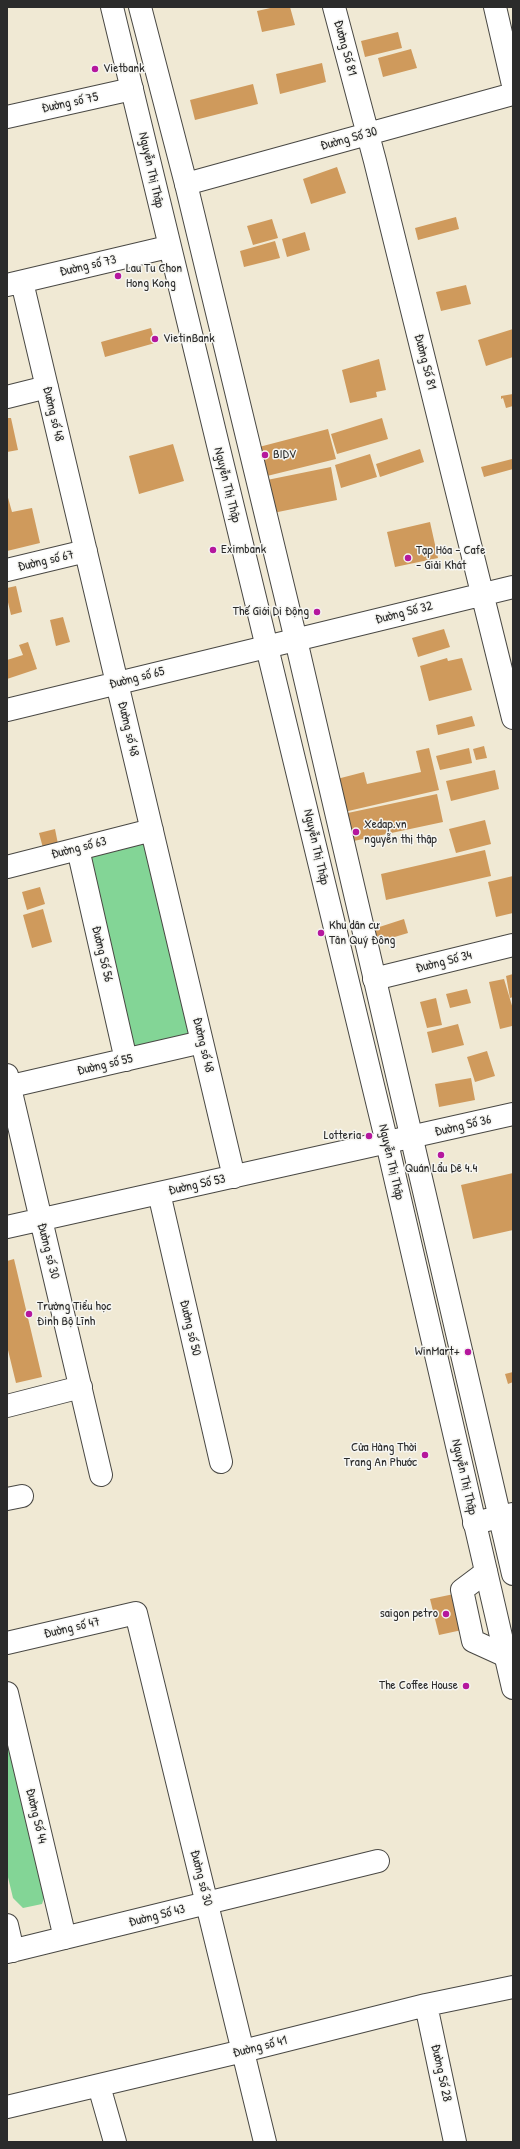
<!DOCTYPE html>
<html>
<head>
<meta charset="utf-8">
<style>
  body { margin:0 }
  #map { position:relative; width:520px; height:2149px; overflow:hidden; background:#f0e9d4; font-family:"Patrick Hand",sans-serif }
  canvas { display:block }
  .frame { position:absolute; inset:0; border:8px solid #2b2b2b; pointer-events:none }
</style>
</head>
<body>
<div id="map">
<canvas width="520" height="2149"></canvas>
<div class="frame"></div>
</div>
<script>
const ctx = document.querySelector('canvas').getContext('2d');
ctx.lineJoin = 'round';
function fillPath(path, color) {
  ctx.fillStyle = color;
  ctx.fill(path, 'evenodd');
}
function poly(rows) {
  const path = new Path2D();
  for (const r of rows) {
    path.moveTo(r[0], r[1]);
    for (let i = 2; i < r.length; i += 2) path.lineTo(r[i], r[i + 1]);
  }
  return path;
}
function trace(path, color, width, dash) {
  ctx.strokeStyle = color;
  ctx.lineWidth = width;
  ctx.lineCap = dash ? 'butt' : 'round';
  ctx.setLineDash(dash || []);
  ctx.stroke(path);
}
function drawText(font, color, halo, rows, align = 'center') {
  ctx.font = font + ' "Patrick Hand",sans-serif';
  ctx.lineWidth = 3;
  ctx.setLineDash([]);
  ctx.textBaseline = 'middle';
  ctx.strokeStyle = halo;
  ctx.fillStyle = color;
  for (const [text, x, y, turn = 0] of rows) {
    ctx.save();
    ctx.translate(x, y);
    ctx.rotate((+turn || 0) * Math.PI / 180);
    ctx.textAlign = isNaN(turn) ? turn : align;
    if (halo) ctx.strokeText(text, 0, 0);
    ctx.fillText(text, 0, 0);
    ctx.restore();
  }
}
fillPath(poly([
  [148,838,194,1039,134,1055,87,853],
  [7,1723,47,1889,42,1904,23,1908,13,1898,7,1873]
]), '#83d596');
fillPath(poly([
  [275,7,290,7,295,25,262,32,257,11],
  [398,32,402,48,365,57,361,41],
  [411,49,417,68,383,77,378,58],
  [322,63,326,82,280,94,276,74],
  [253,84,258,104,195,120,190,100],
  [337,167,346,193,311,204,303,179],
  [456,217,459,229,418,240,415,228],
  [272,219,278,238,253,245,247,226],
  [305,232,310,250,287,257,282,239],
  [275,241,280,258,244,267,240,251],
  [466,285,471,304,441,311,436,292],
  [151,328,155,343,105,357,101,342],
  [513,329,513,357,486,366,478,340],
  [379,359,386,390,376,392,377,397,350,403,342,370],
  [513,394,513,406,506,408,503,398,501,399,501,396],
  [7,418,11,418,18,450,7,452],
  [382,418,388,439,337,454,331,434],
  [328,429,336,459,267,476,259,447],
  [173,444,184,481,139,494,129,456],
  [420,449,424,462,380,477,376,464],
  [370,454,377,477,341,488,335,465],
  [512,459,513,469,484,477,481,467],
  [331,467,337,500,273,513,267,480],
  [7,494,12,512,32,508,40,543,7,551],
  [430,522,438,558,395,567,387,532],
  [16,586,22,612,11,615,7,598,7,588],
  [63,617,70,642,56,646,50,620],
  [444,629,450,647,418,657,412,638],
  [28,642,37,669,7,679,7,660,23,655,19,645],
  [447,658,448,661,462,658,472,690,429,701,420,666],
  [472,716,475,726,438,735,436,725],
  [484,746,487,758,476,760,473,749],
  [429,748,439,790,344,812,337,779,364,772,367,784,421,772,416,751],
  [469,748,472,763,440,770,436,756],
  [495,770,499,789,451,801,446,781],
  [437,794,443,822,349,842,343,814],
  [485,820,491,844,456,853,449,829],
  [55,829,58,844,43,848,39,833],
  [485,850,491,876,386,900,381,874],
  [513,876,513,913,496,917,488,882],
  [40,887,45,904,27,910,22,892],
  [43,909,52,942,32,948,23,915],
  [404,919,408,933,371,944,367,931],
  [513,974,513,997,510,998,506,976],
  [504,979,513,1009,513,1029,512,1026,500,1029,489,982],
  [467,989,471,1003,450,1008,446,994],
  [436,998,442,1025,427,1028,420,1002],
  [458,1024,464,1045,432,1053,427,1032],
  [487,1051,495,1076,475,1082,467,1057],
  [471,1078,475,1100,439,1107,435,1084],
  [513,1173,513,1230,473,1239,461,1185],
  [14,1259,42,1377,16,1383,7,1346,7,1261],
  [513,1372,513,1382,508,1384,505,1374],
  [454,1594,462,1630,439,1635,430,1599]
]), '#cf9a5c');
const minor = poly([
  [334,7,375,161,513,718],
  [495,7,513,85],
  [7,117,132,89],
  [186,184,513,94],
  [22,282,234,1177],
  [7,285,168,247],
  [7,397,47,387],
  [7,570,86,551],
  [7,710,513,587],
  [78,849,126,1060],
  [7,867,152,830],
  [374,979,513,945],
  [7,1075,101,1475],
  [7,1087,202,1042],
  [159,1193,221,1462],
  [7,1227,513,1114],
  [7,1406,81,1387],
  [7,1499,22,1496],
  [474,1523,513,1514],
  [486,1572,462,1590,473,1641,506,1656],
  [7,1643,136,1613,265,2142],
  [7,1693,65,1938],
  [7,1925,13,1951],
  [7,1952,378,1861],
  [426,2005,455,2142],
  [99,2086,115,2142],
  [7,2107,243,2051,426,2005,513,1987]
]);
const major = poly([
  [112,7,387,1143,513,1688],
  [140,7,186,184,296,640,513,1574]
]);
trace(minor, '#494844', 24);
trace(major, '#494844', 24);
trace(minor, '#fff', 22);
trace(major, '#fff', 22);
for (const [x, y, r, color] of [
  [95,69,4,"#b5179e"],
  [118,276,4,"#b5179e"],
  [155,339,4,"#b5179e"],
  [265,455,4,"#b5179e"],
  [213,550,4,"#b5179e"],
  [408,558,4,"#b5179e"],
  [317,612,4,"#b5179e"],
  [356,832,4,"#b5179e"],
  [321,933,4,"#b5179e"],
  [369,1136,4,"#b5179e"],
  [441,1155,4,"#b5179e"],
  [29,1314,4,"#b5179e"],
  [468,1352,4,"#b5179e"],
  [425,1455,4,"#b5179e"],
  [446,1614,4,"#b5179e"],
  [466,1686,4,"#b5179e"]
]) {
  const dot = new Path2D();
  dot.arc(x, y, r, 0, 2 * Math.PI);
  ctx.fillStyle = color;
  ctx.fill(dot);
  trace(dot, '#f6f6f2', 1.5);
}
drawText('13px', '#2b2b2b', '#f6f6f2', [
  ["Đường Số 81",345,48,75],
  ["Đường số 75",70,103,-12],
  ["Đường Số 30",349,139,-15],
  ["Nguyễn Thị Thập",151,170,77],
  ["Đường số 73",88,266,-13],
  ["Đường Số 81",425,362,76],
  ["Đường số 48",53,414,77],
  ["Nguyễn Thị Thập",227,485,76],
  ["Đường số 67",46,561,-13],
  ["Đường Số 32",404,613,-14],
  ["Đường số 65",137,678,-14],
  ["Đường số 48",128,729,77],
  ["Nguyễn Thị Thập",316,847,77],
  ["Đường số 63",79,848,-14],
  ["Đường Số 56",102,954,77],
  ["Đường Số 34",444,962,-14],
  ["Đường số 48",203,1045,77],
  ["Đường số 55",105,1065,-13],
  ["Đường Số 36",463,1126,-13],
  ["Nguyễn Thị Thập",391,1162,77],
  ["Đường Số 53",197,1185,-12],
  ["Đường số 30",48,1251,76],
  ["Đường số 50",190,1328,77],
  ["Nguyễn Thị Thập",464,1477,77],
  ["Đường số 47",72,1628,-13],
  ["Đường Số 44",36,1816,77],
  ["Đường số 30",201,1878,76],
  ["Đường Số 43",157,1916,-14],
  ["Đường số 41",260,2047,-14],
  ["Đường Số 28",441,2073,78]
]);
drawText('13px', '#2b2b2b', '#f6f6f2', [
  ["Vietbank",103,69],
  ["Lau Tu Chon",126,269],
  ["Hong Kong",126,284],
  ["VietinBank",163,339],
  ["BIDV",273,455],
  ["Eximbank",221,550],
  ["Tạp Hóa - Cafe",416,551],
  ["- Giải Khát",416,566],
  ["Thế Giới Di Động",309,612,"right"],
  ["Xedap.vn",364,825],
  ["nguyễn thị thập",364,840],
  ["Khu dân cư",329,926],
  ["Tân Quý Đông",329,941],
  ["Lotteria",361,1136,"right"],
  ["Quán Lẩu Dê 4.4",441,1169,"center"],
  ["Trường Tiểu học",37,1307],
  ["Đinh Bộ Lĩnh",37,1322],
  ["WinMart+",460,1352,"right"],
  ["Cửa Hàng Thời",417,1448,"right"],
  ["Trang An Phước",417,1463,"right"],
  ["saigon petro",438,1614,"right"],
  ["The Coffee House",458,1686,"right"]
], 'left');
</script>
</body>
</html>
